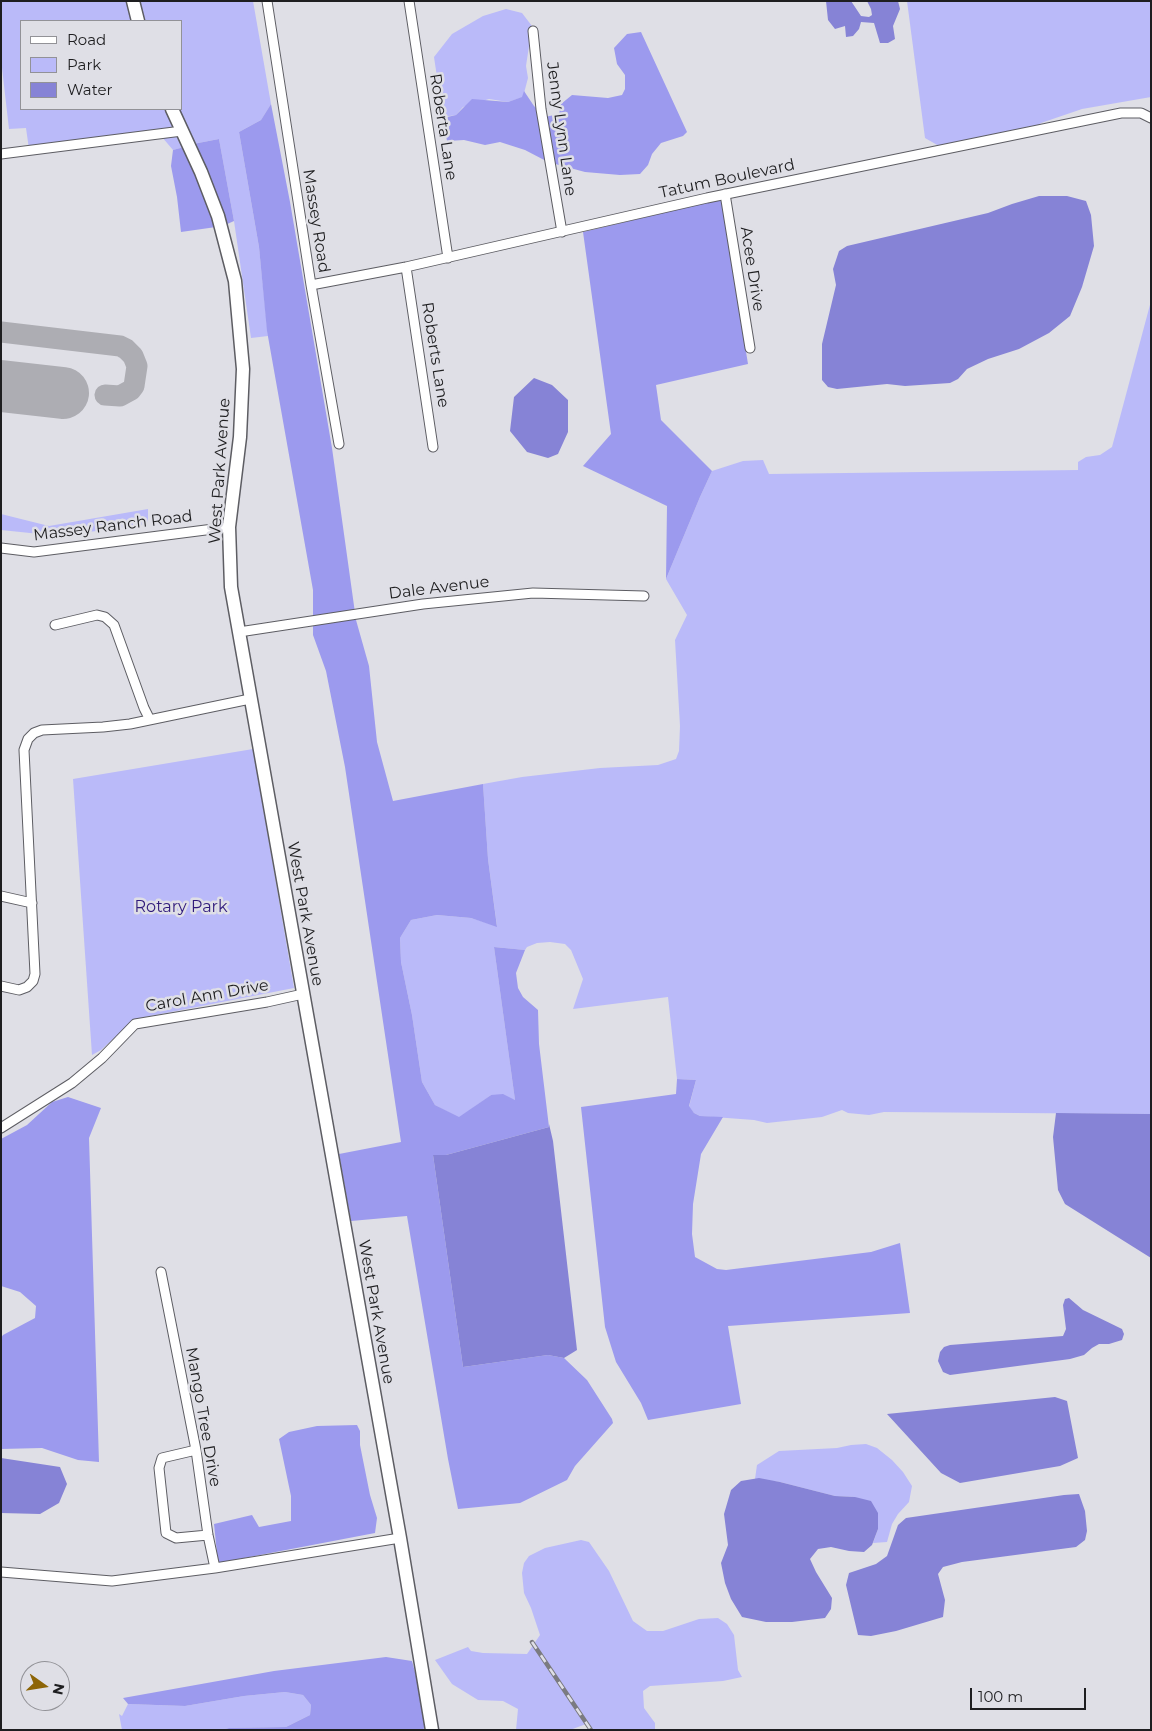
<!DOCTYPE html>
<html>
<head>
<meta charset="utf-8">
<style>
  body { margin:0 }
  #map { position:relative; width:1152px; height:1731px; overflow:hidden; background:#dfdfe6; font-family:Montserrat,sans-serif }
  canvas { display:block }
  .frame { position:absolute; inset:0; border:2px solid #1e1e20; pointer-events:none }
  .legend { position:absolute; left:20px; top:20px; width:162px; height:90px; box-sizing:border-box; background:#dfdfe6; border:1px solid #929297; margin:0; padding:6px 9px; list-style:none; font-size:15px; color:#1e1e20 }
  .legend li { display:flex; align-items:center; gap:10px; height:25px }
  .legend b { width:25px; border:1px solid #929297 }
  .north { position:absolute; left:20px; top:1661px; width:50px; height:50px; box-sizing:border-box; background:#dfdfe6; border:1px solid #929297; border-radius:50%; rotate:103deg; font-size:14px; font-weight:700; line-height:20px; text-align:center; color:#1e1e20 }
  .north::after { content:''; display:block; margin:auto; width:18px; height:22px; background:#8d6507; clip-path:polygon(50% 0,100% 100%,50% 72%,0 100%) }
  .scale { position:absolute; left:970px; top:1688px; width:116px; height:22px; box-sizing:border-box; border:2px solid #1e1e20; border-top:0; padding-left:6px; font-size:15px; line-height:18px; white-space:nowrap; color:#1e1e20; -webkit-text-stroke:4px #dfdfe6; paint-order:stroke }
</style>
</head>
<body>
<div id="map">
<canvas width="1152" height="1731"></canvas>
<div class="frame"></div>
<ul class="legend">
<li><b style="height:6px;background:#fff"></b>Road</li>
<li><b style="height:14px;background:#babaf9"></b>Park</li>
<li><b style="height:14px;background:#8683d6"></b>Water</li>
</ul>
<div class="north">N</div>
<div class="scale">100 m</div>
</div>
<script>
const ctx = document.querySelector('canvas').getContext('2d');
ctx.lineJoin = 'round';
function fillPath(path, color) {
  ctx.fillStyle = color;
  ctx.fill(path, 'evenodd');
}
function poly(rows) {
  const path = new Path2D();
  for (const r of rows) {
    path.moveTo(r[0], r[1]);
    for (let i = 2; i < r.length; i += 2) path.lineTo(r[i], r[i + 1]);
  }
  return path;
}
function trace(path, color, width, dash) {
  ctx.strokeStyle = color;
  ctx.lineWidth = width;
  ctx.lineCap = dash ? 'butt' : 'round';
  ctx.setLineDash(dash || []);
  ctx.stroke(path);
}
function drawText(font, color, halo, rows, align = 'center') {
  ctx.font = font + ' Montserrat,sans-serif';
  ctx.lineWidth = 5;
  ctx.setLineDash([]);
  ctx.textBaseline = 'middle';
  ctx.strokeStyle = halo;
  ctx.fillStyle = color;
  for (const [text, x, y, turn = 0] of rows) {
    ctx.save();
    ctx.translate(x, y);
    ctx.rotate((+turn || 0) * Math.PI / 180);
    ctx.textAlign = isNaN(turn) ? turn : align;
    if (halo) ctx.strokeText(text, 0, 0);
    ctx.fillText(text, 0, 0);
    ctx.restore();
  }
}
fillPath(poly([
  [1,1,128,1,133,21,21,21,21,109,167,109,184,147,173,150,156,130,29,149,26,128,9,129,1,59],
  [137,1,253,1,271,104,261,120,239,132,259,247,268,336,251,338,234,221,219,139,193,144,177,109,181,109,181,21,142,21],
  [907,1,1151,1,1151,97,1082,109,1041,123,1026,135,939,146,925,138],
  [506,9,522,13,532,26,526,66,528,78,523,97,508,102,489,99,463,107,456,115,443,117,434,57,452,34,483,16],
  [1151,301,1151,1114,884,1112,869,1115,848,1113,842,1110,822,1117,767,1123,754,1120,700,1116,694,1113,689,1107,696,1080,677,1079,668,997,573,1009,583,979,571,950,565,944,550,942,537,943,527,947,525,950,494,947,515,1100,491,1095,459,1118,435,1105,422,1082,412,1015,401,962,400,938,411,920,437,915,471,918,497,926,488,859,483,784,522,777,600,768,658,765,676,759,679,751,680,726,675,640,687,615,666,579,700,497,712,471,743,461,763,460,769,474,1078,470,1078,462,1086,457,1100,455,1112,447],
  [148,509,148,524,59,536,1,530,1,514,49,526],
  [253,749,294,988,135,1019,101,1050,92,1055,73,779],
  [866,1444,877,1448,892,1460,903,1472,912,1486,909,1502,898,1514,892,1524,887,1542,873,1543,878,1529,855,1497,835,1496,780,1482,755,1479,757,1465,779,1451,837,1448,851,1445],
  [581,1540,589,1542,609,1571,633,1621,647,1631,663,1631,699,1619,718,1618,727,1624,734,1635,738,1670,742,1677,723,1681,650,1686,643,1691,644,1708,655,1723,655,1730,591,1730,586,1724,570,1730,516,1730,518,1709,503,1701,478,1700,452,1684,435,1660,468,1647,471,1651,483,1653,527,1654,540,1635,531,1608,524,1593,522,1573,524,1563,529,1556,545,1548],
  [285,1692,303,1695,311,1705,310,1715,286,1727,229,1728,221,1730,122,1730,119,1714,122,1716,128,1704,185,1706,244,1696]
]), '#babaf9');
fillPath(poly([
  [641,32,687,132,683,136,661,143,652,154,648,165,640,174,620,175,585,172,548,162,525,150,500,142,485,145,464,140,447,141,443,118,456,115,472,99,508,102,522,97,524,91,534,106,545,117,559,114,561,104,572,95,608,98,622,95,625,89,625,75,617,64,614,48,627,34],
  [271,104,290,202,332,448,356,620,369,666,377,742,393,801,483,784,488,859,497,927,471,918,437,915,411,920,400,938,401,962,412,1015,422,1082,435,1105,459,1117,491,1095,503,1094,515,1100,494,947,525,950,516,973,518,988,523,997,538,1010,539,1044,549,1127,446,1155,433,1155,463,1367,548,1355,564,1358,587,1380,612,1419,613,1423,575,1466,567,1480,520,1503,458,1509,448,1459,407,1216,351,1221,339,1154,401,1142,345,767,326,671,313,635,313,590,267,331,259,247,239,132,261,120],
  [219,139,234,221,225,225,193,144],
  [184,147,216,227,181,232,177,197,171,166,173,150],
  [721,199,748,364,656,385,661,420,712,471,700,497,666,579,667,506,583,466,611,434,583,232],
  [677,1079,696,1080,689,1106,694,1113,700,1116,723,1117,701,1154,693,1204,692,1234,695,1257,717,1269,726,1270,871,1252,900,1243,910,1313,728,1326,741,1404,648,1420,641,1403,616,1362,605,1327,581,1107,676,1094],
  [68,1097,101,1108,89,1138,99,1462,78,1460,42,1448,1,1449,1,1338,3,1335,35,1318,36,1306,20,1292,1,1286,1,1139,27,1125,52,1102],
  [357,1425,360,1431,360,1445,370,1495,377,1518,375,1533,218,1563,214,1524,252,1515,259,1527,291,1521,291,1496,279,1439,289,1432,317,1426],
  [386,1657,412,1661,420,1691,425,1726,423,1730,221,1730,229,1728,286,1727,310,1715,311,1705,303,1695,285,1692,244,1696,185,1706,128,1704,123,1698,274,1671]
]), '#9c9aee');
fillPath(poly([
  [851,1,861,16,869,17,872,15,871,9,867,1,898,1,900,9,893,26,895,39,888,43,880,43,874,23,861,22,859,29,853,36,846,37,845,26,835,29,828,20,826,1],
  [1039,196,1067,196,1086,201,1091,215,1094,246,1082,287,1070,316,1049,333,1019,349,988,359,967,369,958,379,950,383,905,386,887,384,837,389,828,387,822,380,822,344,836,285,833,269,839,251,847,246,988,213,1012,204],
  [534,378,552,385,568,400,568,432,558,454,548,458,527,452,510,431,514,397],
  [1056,1113,1151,1114,1151,1258,1065,1204,1058,1190,1053,1137],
  [549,1124,553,1141,577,1350,564,1358,548,1355,463,1367,433,1155,446,1155,549,1127],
  [1069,1298,1083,1310,1122,1329,1124,1334,1122,1340,1109,1344,1099,1344,1092,1348,1084,1355,1070,1359,950,1375,943,1372,938,1361,940,1352,944,1347,950,1345,1063,1336,1066,1329,1063,1305,1065,1299],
  [1055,1397,1067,1401,1078,1458,1060,1466,960,1483,941,1473,887,1414],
  [1,1458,60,1467,67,1484,59,1503,40,1514,1,1513],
  [759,1478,780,1482,835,1496,855,1497,871,1501,878,1513,878,1529,872,1545,864,1552,849,1551,831,1547,818,1549,810,1559,816,1572,832,1598,831,1609,825,1618,792,1622,766,1622,742,1617,731,1599,725,1583,721,1563,728,1545,724,1514,731,1490,741,1481],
  [1079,1494,1085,1511,1087,1531,1085,1540,1076,1547,962,1562,943,1567,938,1574,945,1600,943,1617,896,1631,871,1636,858,1635,846,1585,849,1573,876,1564,887,1556,898,1525,906,1518,1064,1495]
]), '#8683d6');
trace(poly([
  [1,332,120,346,126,349,133,356,137,366,134,386,131,390,120,396,105,395]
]), '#adadb3', 21);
trace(poly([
  [1,386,63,393]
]), '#adadb3', 52);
const street = poly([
  [267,1,311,285,339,444],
  [409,1,448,258],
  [533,31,541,109,562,232],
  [1,154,182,131],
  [725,194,750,348],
  [406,267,433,447],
  [311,285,406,267,707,198,1121,113,1141,113,1151,118],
  [1,548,34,552,229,527],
  [55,625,97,615,105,617,114,625,144,708,149,718],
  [239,632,423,604,533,593,644,596],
  [1,896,32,903],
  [1,986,19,990,27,987,33,981,35,974,24,750,28,739,34,733,42,730,103,727,130,724,250,699],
  [1,1128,72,1083,102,1058,135,1024,267,1002,303,994],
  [161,1272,196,1450,208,1535,215,1568],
  [196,1450,162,1458,159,1468,166,1533,176,1538,208,1535],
  [1,1572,112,1581,215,1568,400,1538]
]);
const secondary = poly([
  [133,1,138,21],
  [172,109,201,172,218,216,235,281,243,369,240,437,229,527,231,587,400,1538,432,1730]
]);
trace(street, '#5d5d63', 11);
trace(secondary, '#5d5d63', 15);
trace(street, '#fff', 9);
trace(secondary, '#fff', 12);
const rail = poly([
  [532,1642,591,1730]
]);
trace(rail, '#7b7b80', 4.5);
trace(rail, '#dfdfe6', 2.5, [8]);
drawText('16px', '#1e1e20', '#dfdfe6', [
  ["Roberta Lane",443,127,81],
  ["Jenny Lynn Lane",561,129,82],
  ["Tatum Boulevard",727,179,-12],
  ["Massey Road",316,221,81],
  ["Acee Drive",752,269,81],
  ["Roberts Lane",435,355,81],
  ["West Park Avenue",220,471,-86],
  ["Massey Ranch Road",113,526,-7],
  ["Dale Avenue",439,588,-7],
  ["West Park Avenue",305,914,80],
  ["Carol Ann Drive",207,996,-10],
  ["West Park Avenue",376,1312,80],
  ["Mango Tree Drive",203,1417,80]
]);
drawText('16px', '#301b7c', '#dfdfe6', [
  ["Rotary Park",181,907]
]);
</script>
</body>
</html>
